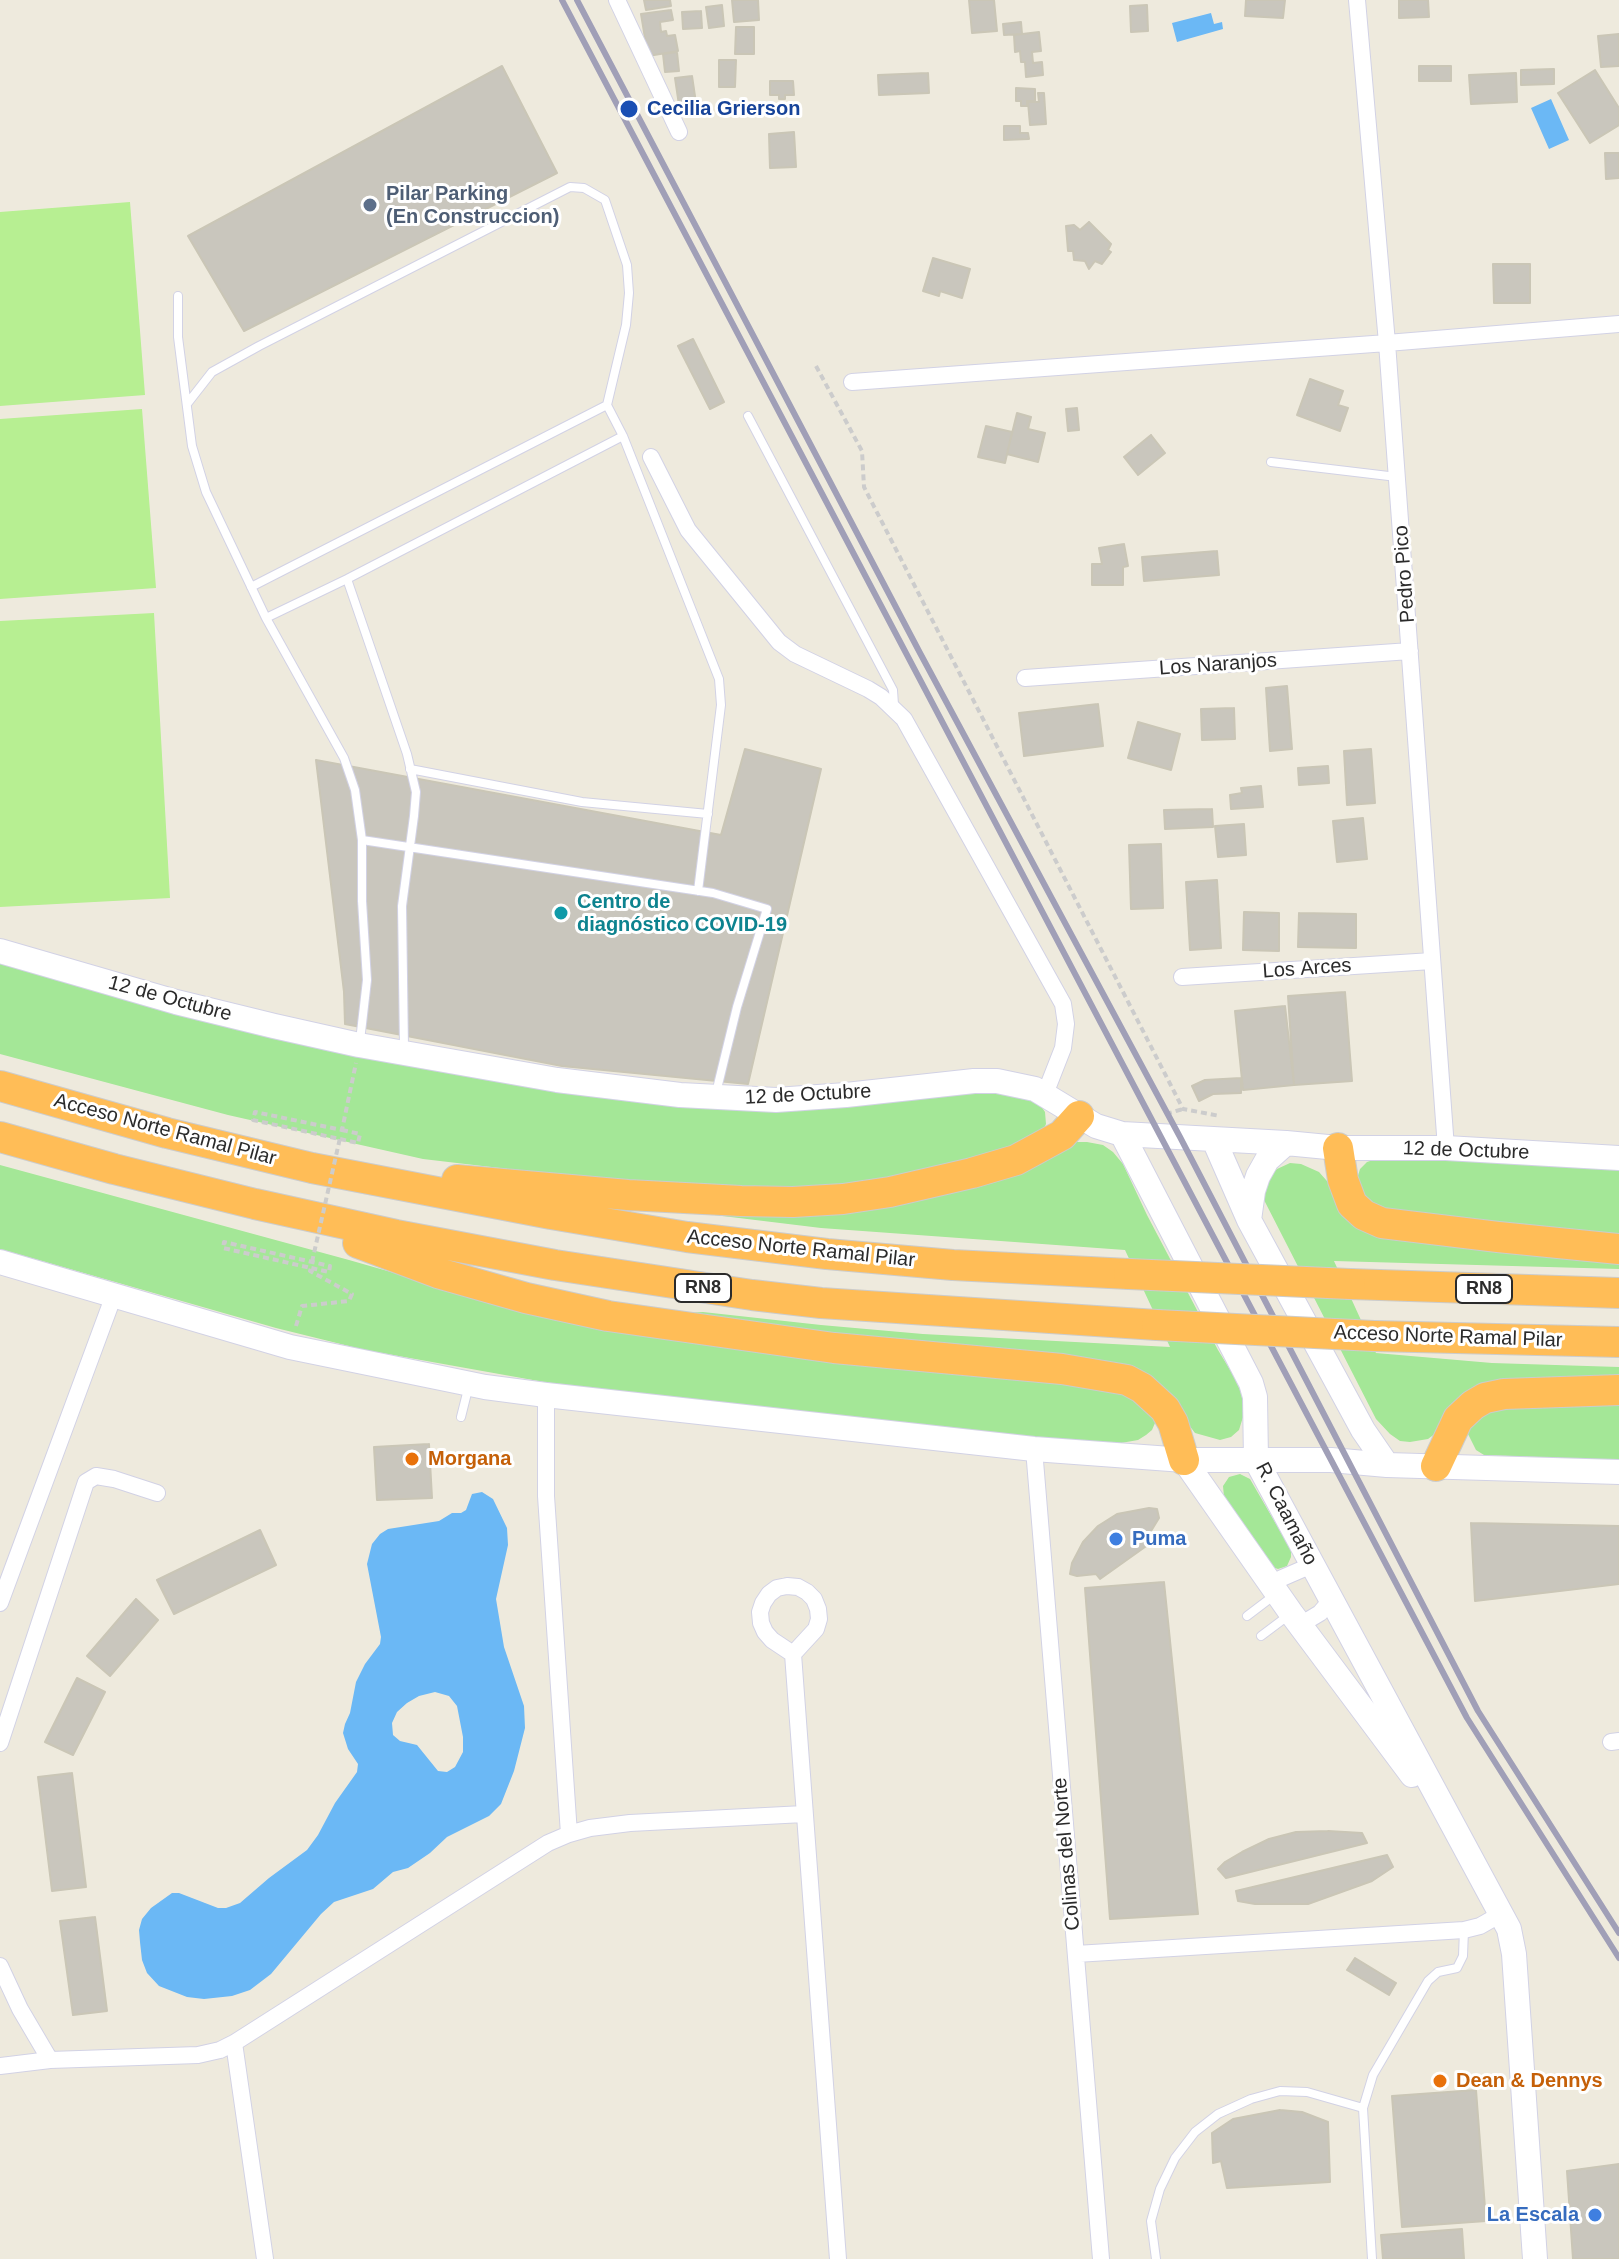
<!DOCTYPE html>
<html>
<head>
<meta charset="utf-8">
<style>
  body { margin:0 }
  canvas { display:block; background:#eeeadd }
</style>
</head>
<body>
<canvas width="1619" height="2259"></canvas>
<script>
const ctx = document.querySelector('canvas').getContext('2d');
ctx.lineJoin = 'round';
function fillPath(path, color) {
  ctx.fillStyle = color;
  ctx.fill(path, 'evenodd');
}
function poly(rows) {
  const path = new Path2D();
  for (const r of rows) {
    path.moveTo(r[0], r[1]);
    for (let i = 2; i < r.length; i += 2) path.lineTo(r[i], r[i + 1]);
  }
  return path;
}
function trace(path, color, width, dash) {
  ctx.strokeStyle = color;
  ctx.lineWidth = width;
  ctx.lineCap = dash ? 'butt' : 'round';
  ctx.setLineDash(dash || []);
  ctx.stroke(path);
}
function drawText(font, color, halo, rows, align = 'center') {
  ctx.font = font + ' Helvetica,sans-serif';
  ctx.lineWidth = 6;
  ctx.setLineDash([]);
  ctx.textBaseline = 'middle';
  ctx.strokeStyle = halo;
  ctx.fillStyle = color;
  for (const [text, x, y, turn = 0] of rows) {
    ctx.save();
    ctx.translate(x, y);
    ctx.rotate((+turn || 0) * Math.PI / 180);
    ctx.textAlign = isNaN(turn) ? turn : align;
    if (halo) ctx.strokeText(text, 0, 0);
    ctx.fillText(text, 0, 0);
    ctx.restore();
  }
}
fillPath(poly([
  [0,960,508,1082,1006,1092,1027,1096,1039,1103,1045,1112,1046,1124,1038,1141,905,1178,785,1190,593,1179,423,1159,228,1115,0,1054],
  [1073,1142,1087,1142,1103,1145,1113,1152,1123,1164,1147,1215,1218,1350,1232,1373,1240,1390,1244,1405,1243,1417,1239,1430,1231,1437,1220,1440,1195,1433,1173,1404,956,1349,685,1313,703,1312,821,1325,923,1334,1170,1347,1125,1250,821,1228,624,1204,789,1211],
  [1446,1158,1619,1169,1619,1237,1372,1210,1355,1186,1360,1169,1367,1162,1376,1159],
  [1290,1163,1301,1164,1319,1172,1334,1189,1341,1202,1619,1256,1619,1269,1334,1261,1376,1353,1492,1363,1619,1367,1619,1381,1500,1385,1428,1439,1410,1442,1400,1441,1390,1434,1376,1419,1263,1198,1269,1177,1277,1169],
  [0,1165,349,1260,503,1304,865,1362,1094,1388,1129,1394,1155,1414,1155,1423,1152,1430,1146,1435,1138,1440,1121,1443,973,1433,782,1412,544,1382,365,1350,276,1328,0,1249],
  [1619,1400,1619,1460,1484,1455,1476,1450,1468,1434,1469,1424,1483,1408],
  [1240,1474,1250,1479,1291,1550,1291,1557,1287,1566,1278,1569,1270,1566,1224,1497,1223,1486,1229,1477]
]), '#a4e797');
fillPath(poly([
  [130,202,145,395,0,406,0,212],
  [142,409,156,588,0,599,0,419],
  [154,613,170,898,0,907,0,621]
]), '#b7ef92');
fillPath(poly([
  [1211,13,1214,24,1222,22,1223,29,1177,42,1172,23],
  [1551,99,1569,140,1549,149,1531,108],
  [482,1492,493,1499,507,1528,508,1545,496,1599,504,1647,524,1706,525,1728,514,1771,501,1804,489,1816,447,1837,430,1853,408,1868,393,1872,373,1889,334,1902,321,1914,271,1974,250,1990,232,1996,204,1999,187,1997,159,1986,147,1973,142,1960,140,1942,139,1930,142,1919,151,1908,172,1893,179,1893,218,1908,226,1908,240,1903,269,1878,307,1850,318,1835,335,1803,357,1772,358,1764,348,1749,343,1733,345,1724,350,1713,356,1682,365,1664,380,1644,381,1637,367,1564,372,1544,380,1534,388,1529,439,1521,452,1513,461,1513,466,1510,472,1494],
  [435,1692,449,1696,457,1706,463,1737,463,1752,455,1767,447,1772,438,1771,417,1745,400,1741,393,1735,392,1723,397,1712,407,1703,419,1696]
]), '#6bb8f5');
const building = poly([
  [644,0,670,0,671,6,646,10,644,0],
  [732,0,758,0,759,20,734,22,732,0],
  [969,0,994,0,997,31,972,33,969,0],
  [1246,0,1285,0,1283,18,1245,16,1246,0],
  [1399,0,1428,0,1429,17,1399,18,1399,0],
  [722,5,724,26,709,28,706,7,722,5],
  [1147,5,1148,31,1131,32,1130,6,1147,5],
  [671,10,673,20,660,22,661,32,666,31,667,36,675,35,678,51,648,56,641,14,671,10],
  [701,11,702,28,683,29,682,12,701,11],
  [1021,22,1022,34,1004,35,1003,24,1021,22],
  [736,27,754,27,754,54,735,54,736,27],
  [1039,32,1041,51,1032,52,1033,63,1042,62,1043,75,1026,77,1025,62,1021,62,1020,51,1015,52,1014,35,1039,32],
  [1619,34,1619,66,1601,67,1598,36,1619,34],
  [677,52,679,71,665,72,663,54,677,52],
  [719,60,736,60,735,87,719,87,719,60],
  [502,66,557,173,244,331,188,236,502,66],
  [1419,66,1451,66,1451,81,1419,81,1419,66],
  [1554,69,1554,84,1521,85,1521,70,1554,69],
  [1595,70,1619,108,1619,125,1590,143,1558,93,1595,70],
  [928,73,929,93,879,95,878,75,928,73],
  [1516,73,1517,102,1471,104,1469,75,1516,73],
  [692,76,696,103,679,105,675,78,692,76],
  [770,81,793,81,794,95,785,95,785,99,779,99,779,95,770,95,770,81],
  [1016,88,1035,89,1035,101,1027,101,1027,106,1021,106,1021,101,1016,101,1016,88],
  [1038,93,1044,93,1046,124,1030,125,1028,102,1039,102,1038,93],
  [1004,126,1020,126,1020,133,1028,133,1029,139,1004,140,1004,126],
  [794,132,796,167,770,168,769,134,794,132],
  [1605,153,1619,153,1619,178,1606,179,1605,153],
  [1089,222,1111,244,1108,250,1111,252,1102,264,1095,261,1089,269,1085,261,1074,260,1073,251,1068,251,1066,226,1074,225,1080,230,1089,222],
  [933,258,970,269,962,298,940,291,939,296,923,291,933,258],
  [1493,264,1530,264,1530,303,1494,303,1493,264],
  [693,339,724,402,710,409,678,346,693,339],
  [1310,379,1343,391,1338,405,1348,408,1340,431,1297,415,1310,379],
  [1077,408,1079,430,1068,431,1066,409,1077,408],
  [1017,413,1031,417,1028,429,1045,433,1038,462,1007,454,1017,413],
  [986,426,1012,432,1005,463,978,457,986,426],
  [1151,435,1165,453,1138,475,1124,457,1151,435],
  [1124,544,1128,566,1123,567,1123,585,1092,585,1092,564,1102,564,1099,548,1124,544],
  [1217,551,1219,575,1144,581,1142,557,1217,551],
  [1287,686,1292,749,1270,751,1266,688,1287,686],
  [1098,704,1103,746,1024,756,1019,713,1098,704],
  [1234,708,1235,739,1202,740,1201,709,1234,708],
  [1138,722,1180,734,1171,770,1128,758,1138,722],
  [745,749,821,769,748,1084,562,1066,345,1024,344,992,316,760,721,835,745,749],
  [1371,749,1375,803,1347,805,1344,751,1371,749],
  [1328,766,1329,783,1299,785,1298,768,1328,766],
  [1261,786,1263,807,1231,809,1230,795,1242,793,1241,788,1261,786],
  [1212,809,1213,827,1165,829,1164,810,1212,809],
  [1363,818,1367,859,1337,862,1333,821,1363,818],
  [1244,824,1246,855,1218,857,1215,826,1244,824],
  [1161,844,1163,908,1131,909,1129,845,1161,844],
  [1217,880,1221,948,1190,950,1186,882,1217,880],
  [1244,912,1279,913,1279,951,1243,950,1244,912],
  [1299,913,1356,914,1356,948,1298,947,1299,913],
  [1345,992,1352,1081,1294,1085,1288,996,1345,992],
  [1285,1006,1294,1085,1243,1090,1235,1011,1285,1006],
  [1241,1078,1241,1093,1213,1094,1199,1101,1192,1086,1205,1080,1241,1078],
  [429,1444,432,1498,377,1500,374,1447,429,1444],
  [1149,1508,1157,1509,1159,1518,1148,1536,1152,1542,1100,1579,1096,1574,1077,1576,1070,1574,1072,1563,1083,1542,1098,1526,1117,1514,1149,1508],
  [1471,1523,1619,1526,1619,1584,1475,1601,1471,1523],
  [260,1530,276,1565,174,1614,157,1580,260,1530],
  [1164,1582,1198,1914,1110,1919,1085,1588,1164,1582],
  [136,1599,158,1620,110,1676,87,1656,136,1599],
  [77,1678,105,1692,73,1755,45,1742,77,1678],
  [72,1773,86,1887,52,1891,38,1777,72,1773],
  [1328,1831,1362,1833,1367,1843,1226,1878,1218,1869,1225,1862,1242,1852,1269,1839,1296,1832,1328,1831],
  [1387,1855,1393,1867,1372,1881,1308,1904,1255,1904,1238,1901,1236,1891,1387,1855],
  [95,1917,107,2011,73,2015,60,1921,95,1917],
  [1355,1958,1396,1983,1389,1995,1347,1970,1355,1958],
  [1476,2090,1486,2221,1402,2227,1392,2096,1476,2090],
  [1280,2110,1302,2112,1328,2122,1330,2182,1227,2188,1221,2161,1213,2163,1212,2133,1233,2119,1280,2110],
  [1619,2164,1619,2259,1573,2259,1567,2171,1619,2164],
  [1462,2229,1464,2259,1383,2259,1381,2235,1462,2229]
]);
fillPath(building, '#c9c6bd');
trace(building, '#cac6b6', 2);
const lane = poly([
  [178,296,178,337,192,446,206,492,266,618,344,758,355,790,362,840],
  [187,404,212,372,259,346,570,187,584,188,605,200,627,265,629,293,626,325,607,405,623,436,719,679,721,705,698,891],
  [748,416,893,690,894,705],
  [1271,462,1397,477],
  [347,579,407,754,416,792,414,816,402,906,404,1048],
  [251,587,607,405],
  [266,618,347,579,623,436],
  [410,769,582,802,708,814],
  [360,1041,367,980,362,901,362,840,713,893,767,909,737,1007,716,1093],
  [461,1417,469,1385],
  [1247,1616,1276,1594],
  [1261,1636,1289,1615],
  [1363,2108,1372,2259],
  [1156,2259,1151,2221,1160,2189,1175,2158,1195,2132,1218,2114,1251,2099,1280,2091,1307,2092,1363,2108,1373,2075,1428,1981,1438,1972,1457,1968,1463,1956,1464,1930]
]);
const street = poly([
  [617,0,679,132],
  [1357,0,1387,343,1446,1148],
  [852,382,1387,343,1619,324],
  [651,457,688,530,779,642,795,654,868,689,881,697,904,719,1063,1004,1066,1024,1063,1048,1045,1094],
  [1025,678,1410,651],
  [1182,977,1432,961],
  [546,1395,546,1496,569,1834],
  [1034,1449,1101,2259],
  [787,1586,798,1587,807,1592,814,1599,818,1609,819,1619,816,1629,793,1654,772,1640,765,1632,761,1623,760,1612,763,1603,769,1594,777,1588,787,1586],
  [1272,1587,1282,1578,1312,1565],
  [0,1603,114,1295],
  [1300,1625,1320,1613,1331,1600],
  [793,1654,838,2259],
  [1611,1742,1619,1741],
  [0,1743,86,1482,96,1476,114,1479,157,1493],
  [1076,1954,1464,1930,1480,1926,1501,1914],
  [0,1966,20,2009,50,2060],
  [234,2043,265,2259],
  [0,2066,50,2060,198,2055,220,2050,234,2043,548,1843,569,1834,590,1828,630,1823,804,1814]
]);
const secondary = poly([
  [0,951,176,1002,274,1026,359,1045,557,1080,680,1095,776,1100,846,1095,974,1081,997,1081,1035,1089,1096,1126,1122,1134,1286,1143,1338,1148,1446,1148,1619,1158],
  [1122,1134,1251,1383,1255,1397,1256,1460,1509,1929,1514,1954,1535,2259],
  [1214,1140,1249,1220,1363,1430,1387,1465],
  [1249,1220,1253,1191,1258,1176,1267,1160,1286,1143],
  [0,1262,290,1347,485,1387,546,1395,1034,1449,1184,1460,1331,1460,1387,1465,1619,1472],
  [1184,1460,1291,1613,1412,1775]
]);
const highway = poly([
  [0,1086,167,1133,312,1168,551,1214,687,1237,827,1254,953,1265,1129,1274],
  [0,1137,114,1169,255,1204,396,1235,555,1265,752,1295,821,1303,1157,1325],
  [1338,1148,1343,1180,1352,1204,1364,1215,1382,1223,1498,1237,1619,1249],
  [457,1180,628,1195,741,1201,793,1202,843,1199,890,1192,972,1173,1016,1160,1062,1135,1079,1116],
  [358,1243,438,1273,526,1298,608,1316,834,1348,1062,1369,1127,1380,1142,1388,1165,1409,1173,1423,1184,1460],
  [1350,1284,1619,1293],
  [1374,1336,1619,1342],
  [1436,1466,1458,1419,1473,1405,1485,1398,1504,1394,1619,1390]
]);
trace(lane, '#d2d2e5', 10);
trace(street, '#d2d2e5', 18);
trace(secondary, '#d2d2e5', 26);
trace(highway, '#ccc', 32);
trace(poly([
  [816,366,862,451,864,487,1183,1109,1220,1116],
  [1166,1114,1183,1109],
  [342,1130,360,1134,358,1143,253,1120,255,1112,342,1130,356,1063],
  [296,1326,302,1306,349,1301,352,1294,310,1271,311,1268,223,1248,224,1242,330,1266,329,1272,311,1268]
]), '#ccc', 4, [6, 4]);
trace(lane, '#fff', 8);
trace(street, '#fff', 16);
trace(secondary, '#fff', 24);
trace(highway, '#ffbd57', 30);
trace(poly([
  [562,0,1467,1718,1619,1958],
  [577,0,920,653,1180,1137,1478,1711,1619,1933]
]), '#a09fb7', 6);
const highwayBridge = poly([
  [1129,1274,1350,1284],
  [1157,1325,1374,1336]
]);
trace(highwayBridge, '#ccc', 32, []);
trace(poly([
  [312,1262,340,1138]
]), '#ccc', 4, [6, 4]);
trace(highwayBridge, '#ffbd57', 30);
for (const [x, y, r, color] of [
  [629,109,10,"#1a4fb4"],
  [370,205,8,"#5c6f8a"],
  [561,913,8,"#0f9aa8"],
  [412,1459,8,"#e8710a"],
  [1116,1539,8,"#3f7fe0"],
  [1440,2081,8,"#e8710a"],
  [1595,2215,8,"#3f7fe0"]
]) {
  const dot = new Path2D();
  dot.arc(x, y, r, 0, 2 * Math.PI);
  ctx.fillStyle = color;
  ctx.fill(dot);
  trace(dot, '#fff', 3);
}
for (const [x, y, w] of [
  [703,1288,56],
  [1484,1289,56]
]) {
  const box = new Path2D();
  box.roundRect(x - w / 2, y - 14, w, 28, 6);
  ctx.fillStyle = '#fff';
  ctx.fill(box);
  trace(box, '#2b2b2b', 2);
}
drawText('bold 18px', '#2b2b2b', null, [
  ["RN8",703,1288],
  ["RN8",1484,1289]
]);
drawText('bold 20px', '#164399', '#fff', [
  ["Cecilia Grierson",647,109]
], 'left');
drawText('bold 20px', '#4e5e75', '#fff', [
  ["Pilar Parking",386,194],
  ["(En Construccion)",386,217]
], 'left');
drawText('20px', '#2b2b2b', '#fff', [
  ["Pedro Pico",1405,574,-94],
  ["Los Naranjos",1218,665,-4],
  ["Los Arces",1307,969,-4],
  ["12 de Octubre",170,999,15],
  ["12 de Octubre",808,1095,-3],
  ["Acceso Norte Ramal Pilar",165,1130,15],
  ["12 de Octubre",1466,1151,2],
  ["Acceso Norte Ramal Pilar",801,1249,6],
  ["Acceso Norte Ramal Pilar",1448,1337,2],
  ["R. Caamaño",1286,1514,63],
  ["Colinas del Norte",1067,1854,-95]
]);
drawText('bold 20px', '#0d838f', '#fff', [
  ["Centro de",577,902],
  ["diagnóstico COVID-19",577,925]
], 'left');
drawText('bold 20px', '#c56008', '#fff', [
  ["Morgana",428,1459],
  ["Dean & Dennys",1456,2081]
], 'left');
drawText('bold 20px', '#366cbe', '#fff', [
  ["Puma",1132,1539],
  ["La Escala",1579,2215,"right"]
], 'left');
</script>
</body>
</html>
